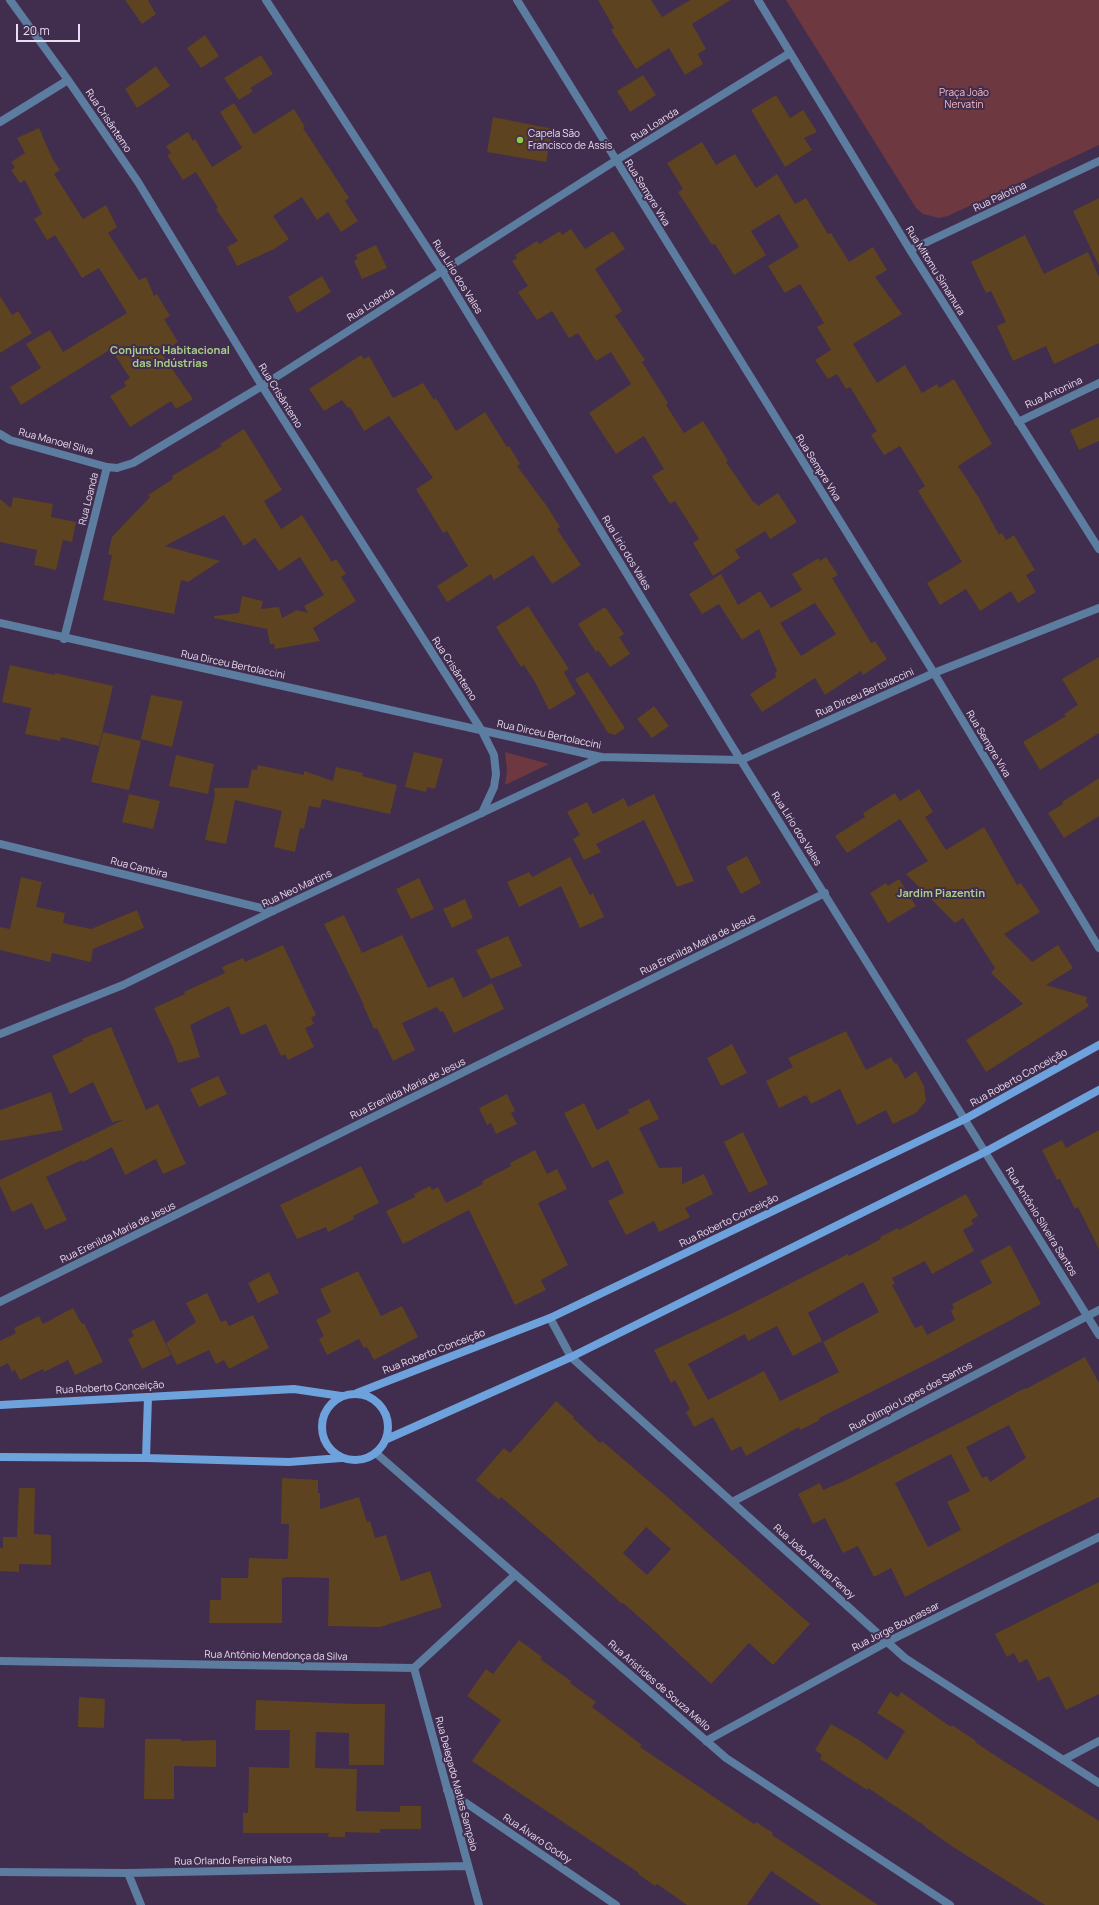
<!DOCTYPE html>
<html>
<head>
<meta charset="utf-8">
<style>
  body { margin:0 }
  #map { position:relative; width:1099px; height:1905px; overflow:hidden; background:#412d4e; font-family:Manrope,sans-serif }
  canvas { display:block }
  .scale { position:absolute; left:16px; top:24px; width:64px; height:18px; box-sizing:border-box; border:2px solid #e9ddf1; border-top:0; padding-left:5px; font-size:12px; line-height:14px; white-space:nowrap; color:#e9ddf1; -webkit-text-stroke:3px #412d4e; paint-order:stroke }
</style>
</head>
<body>
<div id="map">
<canvas width="1099" height="1905"></canvas>
<div class="scale">20 m</div>
</div>
<script>
const ctx = document.querySelector('canvas').getContext('2d');
ctx.lineJoin = 'round';
function fillPath(path, color) {
  ctx.fillStyle = color;
  ctx.fill(path, 'evenodd');
}
function poly(rows) {
  const path = new Path2D();
  for (const r of rows) {
    if (r.length === 3) {
      path.moveTo(r[0] + r[2], r[1]);
      path.arc(r[0], r[1], r[2], 0, 2 * Math.PI);
      continue;
    }
    path.moveTo(r[0], r[1]);
    for (let i = 2; i < r.length; i += 2) path.lineTo(r[i], r[i + 1]);
  }
  return path;
}
function trace(path, color, width, dash) {
  ctx.strokeStyle = color;
  ctx.lineWidth = width;
  ctx.lineCap = dash ? 'butt' : 'round';
  ctx.setLineDash(dash || []);
  ctx.stroke(path);
}
function drawText(font, color, halo, rows, align = 'center') {
  ctx.font = font + ' Manrope,sans-serif';
  ctx.lineWidth = 4;
  ctx.setLineDash([]);
  ctx.textBaseline = 'middle';
  ctx.strokeStyle = halo;
  ctx.fillStyle = color;
  for (const [text, x, y, turn = 0] of rows) {
    ctx.save();
    ctx.translate(x, y);
    ctx.rotate((+turn || 0) * Math.PI / 180);
    ctx.textAlign = isNaN(turn) ? turn : align;
    if (halo) ctx.strokeText(text, 0, 0);
    ctx.fillText(text, 0, 0);
    ctx.restore();
  }
}
fillPath(poly([
  [786,0,1099,0,1099,145,948,216,939,218,923,214,916,208],
  [505,752,549,764,505,785,507,771]
]), '#6d383f');
fillPath(poly([
  [125,0,148,0,156,14,142,24],
  [598,0,651,0,662,17,690,0,731,0,692,24,706,49,698,54,703,64,685,75,669,48,636,69,611,30,614,28],
  [205,35,219,56,201,68,187,48],
  [261,55,273,74,250,88,253,91,239,100,224,78],
  [156,66,170,86,137,108,125,89],
  [643,75,656,95,630,112,617,91],
  [776,95,790,118,803,110,817,132,804,138,812,150,785,167,751,110],
  [234,103,254,134,294,109,305,127,303,128,349,198,345,201,358,221,341,232,328,212,317,220,302,197,273,216,289,239,274,249,237,266,227,247,238,241,216,209,218,208,196,172,183,180,167,155,171,153,166,146,188,132,193,141,195,139,212,167,242,148,220,112],
  [493,117,553,129,546,162,487,152],
  [39,128,53,160,60,170,54,174,83,219,106,205,117,227,108,233,139,280,146,277,154,296,157,294,170,316,164,319,178,342,161,353,193,399,176,409,171,401,130,427,110,396,126,386,124,382,130,378,111,349,21,405,10,387,41,368,26,344,50,330,63,352,127,313,99,268,82,278,55,235,47,240,34,219,42,214,25,180,20,183,11,170,15,167,11,162,25,153,17,138],
  [702,142,716,165,735,154,756,188,777,174,795,204,806,198,828,234,831,233,849,262,873,247,887,270,875,277,902,314,853,344,877,383,905,365,922,393,937,384,939,388,954,379,992,444,958,466,979,498,999,535,1002,533,1006,540,1014,535,1035,570,1026,575,1036,592,1018,603,1011,591,980,611,966,589,940,605,927,583,962,562,918,491,925,486,900,446,884,455,871,435,877,431,850,387,846,389,837,374,828,379,815,360,831,350,817,327,824,323,800,284,785,293,768,266,799,247,779,214,751,231,766,255,734,275,715,244,712,245,678,192,683,189,667,163],
  [1099,198,1099,266,1073,211],
  [571,229,585,249,613,231,625,249,595,269,622,311,615,316,645,360,642,362,668,403,666,405,684,433,703,421,728,461,726,462,754,503,755,502,758,506,778,493,797,522,770,539,765,531,735,550,740,558,713,576,693,543,699,539,675,501,670,504,652,476,664,469,644,436,616,454,589,413,631,384,611,352,596,361,578,333,569,338,552,311,537,320,518,292,528,286,512,261,517,258,515,255,537,241,539,244,560,231,562,235],
  [1025,235,1044,274,1088,252,1099,277,1099,343,1054,364,1046,346,1013,361,997,326,1006,322,991,291,986,293,971,262],
  [376,245,387,268,362,279,354,261,358,258,355,255],
  [322,276,331,292,297,313,288,297],
  [0,296,12,315,18,311,32,333,0,353],
  [361,355,364,359,369,356,393,398,423,383,434,400,436,398,456,431,485,412,507,447,509,446,520,464,517,466,546,505,560,527,557,529,581,565,552,584,533,555,494,580,491,574,447,602,437,586,468,566,447,531,443,533,416,489,433,478,389,416,364,431,350,407,348,408,342,400,324,411,309,389],
  [1099,417,1099,441,1079,450,1070,430],
  [244,429,282,490,264,501,281,529,302,515,332,562,336,559,346,574,341,577,356,601,313,628,320,641,275,649,274,644,270,644,267,629,214,618,214,616,239,613,242,596,263,601,261,609,279,607,282,618,297,610,308,613,304,606,324,595,300,557,279,571,255,538,244,546,224,515,165,546,220,561,188,582,181,580,174,614,103,600,112,555,108,554,112,537,150,497,148,495,173,479,172,476,222,446,220,444],
  [13,497,53,504,51,517,76,522,72,542,63,540,56,570,34,565,37,550,0,542,0,499,11,508],
  [826,557,838,575,832,578,871,643,875,641,887,659,863,675,861,671,825,695,815,678,762,712,750,694,776,677,775,673,777,671,759,629,742,640,719,604,702,614,689,594,721,574,738,605,760,591,771,608,802,590,792,574,819,558,820,561],
  [815,603,836,634,801,656,780,623],
  [528,606,569,669,564,672,576,694,549,710,535,682,524,665,521,667,496,627],
  [605,607,624,634,619,637,630,654,610,667,598,650,596,652,578,624],
  [1099,657,1099,733,1040,770,1023,742,1066,716,1064,714,1078,705,1062,679],
  [10,665,55,675,55,673,113,686,99,746,61,737,60,741,25,734,31,708,2,702],
  [588,672,625,728,615,735,608,733,575,679],
  [151,695,183,701,172,747,141,739],
  [654,706,669,726,652,738,637,719],
  [103,732,141,741,129,790,91,782],
  [414,752,443,759,435,789,427,787,426,792,405,787],
  [176,755,214,764,208,794,169,786],
  [258,765,304,775,304,771,333,781,336,767,363,773,362,776,397,785,390,814,322,799,320,808,309,806,304,829,300,828,295,852,274,847,282,811,235,800,226,844,205,840,215,795,214,788,248,788,252,769,257,770],
  [1099,778,1099,816,1064,838,1048,813,1063,804,1062,802],
  [919,789,933,812,925,817,946,850,984,827,1017,885,1021,883,1040,912,1004,934,1032,962,1058,945,1073,968,1046,985,1087,997,1086,1001,1089,1006,986,1072,966,1040,1023,1004,991,973,995,968,963,918,955,923,906,874,928,861,900,819,847,853,835,836,865,817,863,813,895,793,900,801],
  [129,794,160,801,153,829,122,822],
  [654,794,694,881,677,887,644,820,596,844,601,852,584,860,573,839,580,835,567,812,587,802,593,814,624,798,628,807],
  [747,856,761,883,741,894,726,867],
  [570,857,590,895,593,893,604,917,580,928,561,886,519,907,507,882,529,872,532,877],
  [21,877,42,882,36,907,65,913,63,923,91,929,137,910,144,928,93,949,91,962,52,953,50,962,0,950,0,927,10,929],
  [419,878,434,909,411,919,396,889],
  [899,879,916,906,888,923,870,893,886,883,888,886],
  [465,899,473,918,452,928,443,909],
  [344,915,362,953,402,935,428,988,453,977,463,998,492,983,504,1009,454,1033,443,1011,440,1012,437,1007,402,1023,415,1050,393,1061,377,1028,374,1029,363,1005,364,1005,324,924],
  [508,936,522,966,491,979,476,950],
  [283,945,316,1015,311,1018,314,1024,305,1028,314,1047,288,1060,285,1054,281,1056,266,1024,241,1035,229,1006,190,1025,200,1057,178,1063,173,1048,154,1008,185,994,184,992,225,973,222,967,243,958,245,962],
  [111,1027,146,1110,158,1104,186,1164,163,1174,156,1159,125,1175,112,1147,83,1162,82,1160,46,1177,67,1220,45,1230,32,1203,12,1212,0,1186,0,1180,123,1120,112,1122,93,1082,70,1094,52,1056,83,1041,82,1039],
  [846,1031,866,1070,891,1057,895,1064,897,1063,905,1079,916,1071,924,1086,926,1101,916,1113,893,1124,886,1110,857,1125,840,1089,811,1104,806,1095,779,1108,766,1081,793,1067,788,1058],
  [732,1044,747,1073,721,1086,707,1058],
  [218,1076,227,1094,199,1107,190,1089],
  [51,1092,63,1130,0,1141,0,1110],
  [507,1094,515,1111,511,1113,517,1124,496,1134,491,1123,487,1125,479,1108],
  [649,1099,659,1119,639,1128,659,1168,682,1167,682,1184,704,1174,713,1194,685,1208,690,1217,659,1232,654,1221,626,1235,608,1201,624,1193,608,1160,592,1168,564,1113,584,1103,597,1130,629,1113,628,1110],
  [1099,1130,1099,1249,1078,1207,1075,1209,1060,1179,1057,1180,1042,1150,1062,1140,1066,1148],
  [743,1132,768,1184,749,1193,724,1142],
  [535,1150,547,1174,557,1169,567,1189,538,1203,568,1265,541,1280,546,1290,515,1305,469,1210,403,1244,386,1211,415,1197,414,1194,430,1186,432,1190,438,1187,446,1203,483,1184,482,1181,511,1166,510,1163],
  [361,1166,379,1203,353,1216,354,1219,328,1232,326,1227,297,1239,280,1205],
  [966,1194,978,1216,971,1220,974,1224,963,1230,974,1251,932,1274,925,1261,892,1278,895,1284,892,1285,915,1328,922,1325,927,1335,955,1320,951,1311,954,1308,952,1304,992,1283,980,1261,1010,1245,1041,1304,939,1358,819,1418,820,1420,800,1430,799,1427,746,1456,741,1446,731,1451,713,1417,694,1427,686,1412,690,1409,675,1380,671,1383,654,1350,733,1313,848,1254,849,1256,881,1239,880,1237,898,1228,899,1230],
  [863,1282,879,1312,823,1342,839,1372,780,1401,764,1371,708,1400,688,1364,745,1334,748,1341,777,1326,793,1356,822,1341,808,1313],
  [358,1271,381,1316,402,1306,418,1337,374,1360,367,1347,364,1348,359,1339,327,1355,319,1339,324,1336,316,1320,331,1312,320,1289],
  [269,1272,279,1293,258,1303,248,1283],
  [207,1293,221,1322,226,1320,229,1326,253,1315,269,1348,229,1369,224,1360,216,1364,209,1350,177,1365,166,1343,196,1322,186,1303],
  [73,1308,82,1324,84,1323,103,1362,75,1375,68,1360,44,1372,43,1369,20,1380,15,1370,12,1372,8,1363,0,1367,0,1341,16,1333,14,1328,39,1316,43,1324],
  [154,1320,171,1355,142,1369,128,1339,134,1336,131,1331],
  [1085,1357,1099,1383,1099,1497,1032,1530,905,1597,891,1568,874,1577,858,1546,843,1553,825,1518,813,1524,798,1494,820,1483,823,1490,842,1482,973,1416,1025,1388,1026,1389],
  [1009,1425,1026,1458,990,1482,987,1476,982,1478,966,1447],
  [951,1454,970,1491,947,1502,961,1530,928,1547,895,1483],
  [556,1401,574,1417,573,1418,600,1443,602,1441,672,1501,810,1624,773,1665,749,1643,711,1684,647,1624,623,1603,622,1604,551,1540,501,1497,499,1500,476,1480,504,1448,510,1453],
  [646,1527,671,1549,647,1575,623,1553],
  [282,1478,318,1480,318,1493,320,1493,320,1509,359,1497,367,1522,370,1521,375,1538,386,1535,401,1581,430,1571,442,1607,380,1627,328,1626,329,1578,287,1577,282,1578,282,1623,209,1623,210,1600,221,1600,221,1578,248,1578,249,1558,287,1559,288,1557,289,1524,281,1524],
  [19,1488,35,1488,34,1534,51,1535,51,1565,19,1564,19,1572,0,1571,0,1548,3,1548,3,1537,17,1537],
  [1099,1582,1099,1694,1066,1710,1049,1676,1038,1681,1027,1659,1019,1663,1014,1653,1007,1657,995,1634],
  [519,1640,542,1657,540,1659,571,1681,570,1683,596,1702,592,1707,642,1745,640,1747,754,1824,756,1822,773,1833,772,1835,878,1905,821,1905,771,1871,747,1905,687,1905,657,1884,655,1886,638,1874,639,1873,472,1761,501,1720,467,1696,486,1669,493,1674],
  [890,1692,898,1697,901,1692,951,1727,952,1725,976,1741,975,1742,1002,1760,1099,1821,1099,1905,1045,1905,950,1845,925,1827,925,1826,868,1788,867,1790,820,1759,822,1755,815,1750,831,1724,859,1740,887,1760,905,1731,877,1713],
  [79,1697,105,1699,104,1728,78,1727],
  [256,1700,358,1704,385,1704,384,1765,349,1765,349,1733,316,1732,315,1768,357,1769,356,1811,400,1812,400,1806,421,1806,421,1829,380,1829,380,1833,345,1832,345,1837,328,1837,329,1833,243,1833,243,1813,248,1813,249,1767,289,1768,290,1730,255,1730],
  [145,1739,181,1739,181,1741,216,1740,216,1767,174,1766,174,1799,144,1799]
]), '#5d4320');
trace(poly([
  [10,0,68,80,138,182,262,386,482,731,494,755,496,774,494,787,482,813],
  [266,0,442,271,732,746,1099,1335],
  [517,0,934,673,1099,948],
  [758,0,910,250,1099,549],
  [0,122,68,80],
  [910,250,1099,161],
  [1018,422,1099,383],
  [0,434,10,440,107,467],
  [0,623,601,757,741,760,934,673,1099,608],
  [64,639,107,467,117,468,133,463,262,386,615,161,790,53],
  [0,844,273,911],
  [0,1034,123,985,273,911,601,757],
  [0,1302,825,893],
  [550,1318,571,1357,905,1658,1099,1783],
  [377,1454,726,1758,950,1905],
  [732,1502,1099,1310],
  [0,1661,414,1668,515,1575],
  [414,1668,479,1905],
  [706,1741,887,1642,1099,1537],
  [1063,1760,1099,1741],
  [447,1790,616,1905],
  [0,1872,128,1873,467,1866],
  [128,1873,141,1905]
]), '#5c7ca0', 8);
trace(poly([
  [357,1393,550,1318,965,1119,1099,1045],
  [355,1427,33],
  [0,1405,294,1389,341,1396],
  [387,1439,571,1357,985,1152,1099,1090],
  [0,1457,146,1458,289,1462,341,1458],
  [146,1458,148,1397]
]), '#6ea2dc', 8);
for (const [x, y, r, color] of [
  [520,140,4,"#8bce46"]
]) {
  const dot = new Path2D();
  dot.arc(x, y, r, 0, 2 * Math.PI);
  ctx.fillStyle = color;
  ctx.fill(dot);
  trace(dot, '#412d4e', 1.5);
}
drawText('10px', '#f8bac0', '#412d4e', [
  ["Praça João",964,93],
  ["Nervatin",964,105]
]);
drawText('10px', '#e9ddf1', '#412d4e', [
  ["Rua Crisântemo",108,121,56],
  ["Rua Loanda",655,125,-32],
  ["Rua Sempre Viva",647,193,58],
  ["Rua Palotina",1000,197,-25],
  ["Rua Mitomu Simamura",935,271,58],
  ["Rua Lírio dos Vales",457,277,58],
  ["Rua Loanda",371,305,-32],
  ["Rua Antonina",1054,393,-25],
  ["Rua Crisântemo",280,396,58],
  ["Rua Manoel Silva",56,442,15],
  ["Rua Sempre Viva",818,468,58],
  ["Rua Loanda",89,499,-76],
  ["Rua Lírio dos Vales",626,553,59],
  ["Rua Dirceu Bertolaccini",233,665,12],
  ["Rua Crisântemo",454,669,57],
  ["Rua Dirceu Bertolaccini",865,693,-24],
  ["Rua Dirceu Bertolaccini",549,735,12],
  ["Rua Sempre Viva",988,744,59],
  ["Rua Lírio dos Vales",796,829,58],
  ["Rua Cambira",139,868,14],
  ["Rua Neo Martins",297,889,-25],
  ["Rua Erenilda Maria de Jesus",698,945,-26],
  ["Rua Roberto Conceição",1019,1078,-29],
  ["Rua Erenilda Maria de Jesus",408,1089,-26],
  ["Rua Roberto Conceição",729,1221,-26],
  ["Rua Antônio Silveira Santos",1041,1222,58],
  ["Rua Erenilda Maria de Jesus",118,1233,-26],
  ["Rua Roberto Conceição",434,1352,-21],
  ["Rua Roberto Conceição",110,1388,-3],
  ["Rua Olimpio Lopes dos Santos",911,1397,-28],
  ["Rua João Aranda Fenoy",814,1562,42],
  ["Rua Jorge Bounassar",896,1627,-27],
  ["Rua Antônio Mendonça da Silva",276,1656,1],
  ["Rua Aristides de Souza Mello",659,1686,41],
  ["Rua Delegado Matias Sampaio",456,1784,75],
  ["Rua Álvaro Godoy",537,1839,34],
  ["Rua Orlando Ferreira Neto",233,1861,-1]
]);
drawText('10px', '#e9ddf1', '#412d4e', [
  ["Capela São",528,134],
  ["Francisco de Assis",528,146]
], 'left');
drawText('bold 11px', '#a9cf8b', '#412d4e', [
  ["Conjunto Habitacional",170,351],
  ["das Indústrias",170,364],
  ["Jardim Piazentin",941,894]
]);
</script>
</body>
</html>
